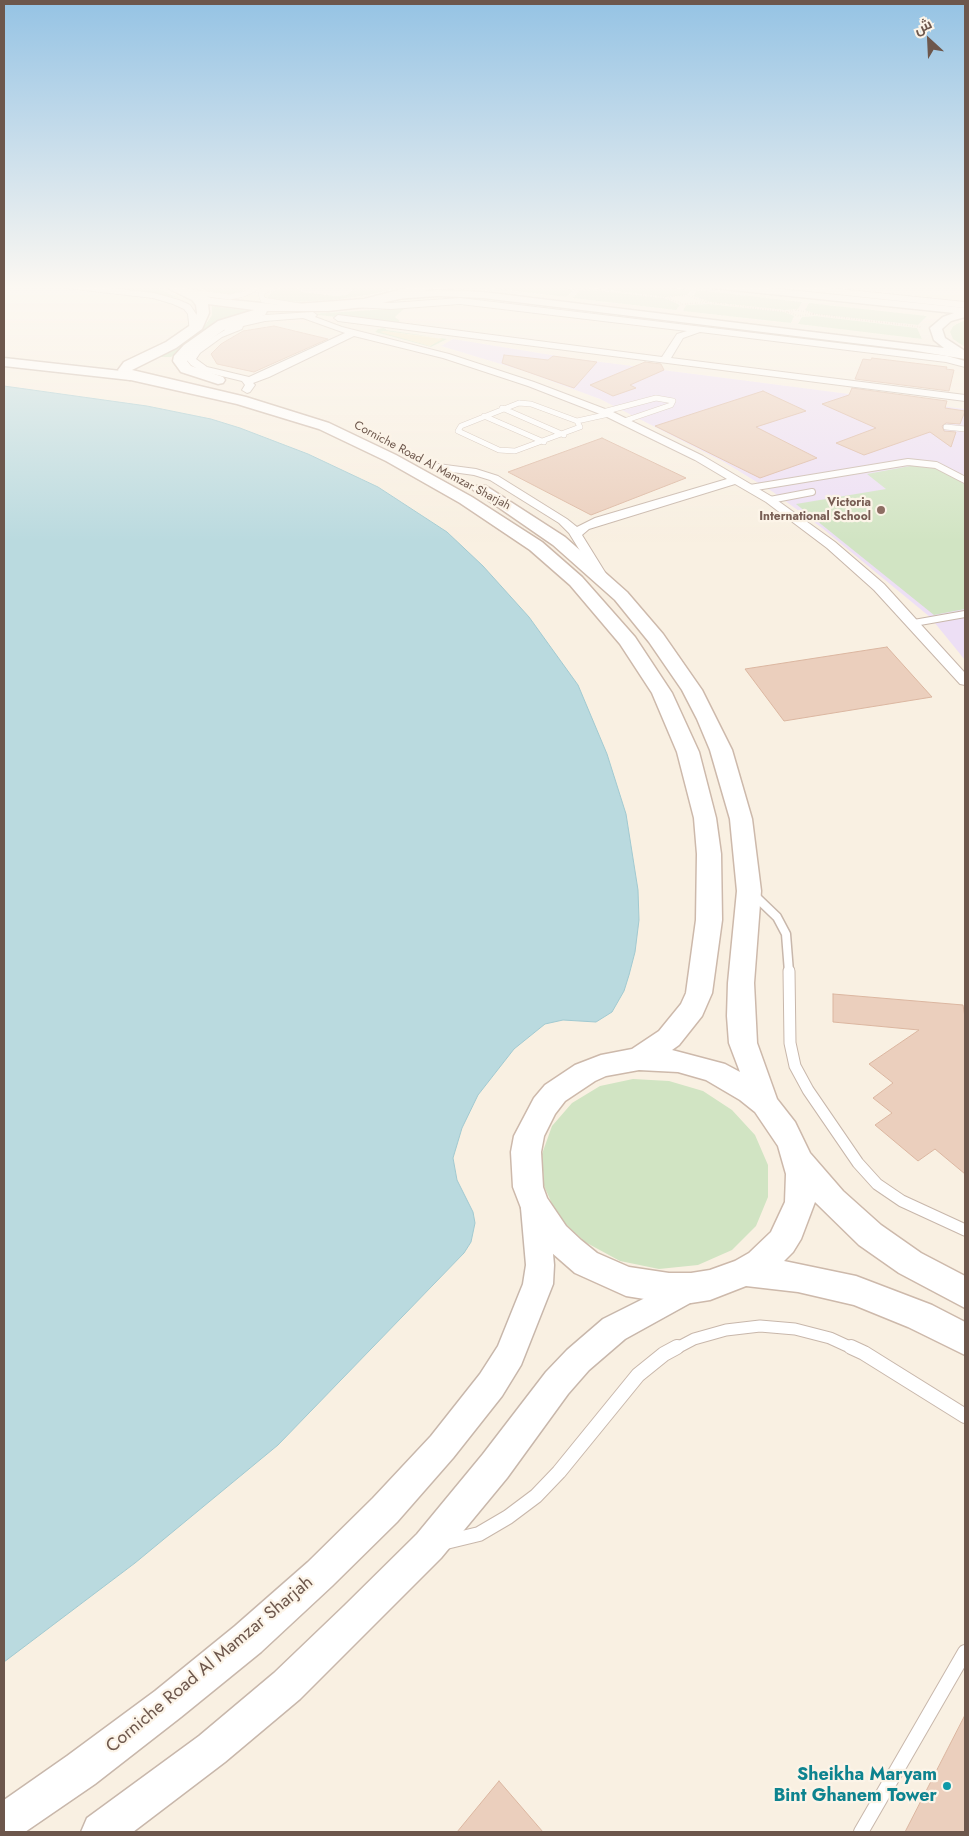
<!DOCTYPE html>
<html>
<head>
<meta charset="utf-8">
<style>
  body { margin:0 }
  #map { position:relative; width:969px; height:1836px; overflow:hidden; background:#f9f0e2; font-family:Jost,Cairo,sans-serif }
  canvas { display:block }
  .frame { position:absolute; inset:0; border:5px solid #6d574c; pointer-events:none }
  .north { position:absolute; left:904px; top:15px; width:50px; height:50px; -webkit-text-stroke:4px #fcf4e8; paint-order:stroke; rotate:335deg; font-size:14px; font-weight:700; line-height:20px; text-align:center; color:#6d574c }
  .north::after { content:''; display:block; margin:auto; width:18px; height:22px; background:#6d574c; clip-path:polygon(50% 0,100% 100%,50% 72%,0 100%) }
</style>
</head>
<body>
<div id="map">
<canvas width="969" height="1836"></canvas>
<div class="frame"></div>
<div class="north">ش</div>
</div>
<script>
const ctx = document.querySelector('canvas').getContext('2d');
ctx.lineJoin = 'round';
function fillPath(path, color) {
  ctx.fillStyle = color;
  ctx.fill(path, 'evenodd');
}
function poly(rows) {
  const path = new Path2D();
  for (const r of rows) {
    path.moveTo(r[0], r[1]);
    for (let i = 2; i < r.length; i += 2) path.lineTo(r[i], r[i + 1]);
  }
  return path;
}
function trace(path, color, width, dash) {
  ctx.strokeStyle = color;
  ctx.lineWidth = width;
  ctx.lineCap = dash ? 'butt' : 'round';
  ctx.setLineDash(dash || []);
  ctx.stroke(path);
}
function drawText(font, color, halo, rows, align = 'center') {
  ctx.font = font + ' Jost,sans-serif';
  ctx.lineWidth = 4.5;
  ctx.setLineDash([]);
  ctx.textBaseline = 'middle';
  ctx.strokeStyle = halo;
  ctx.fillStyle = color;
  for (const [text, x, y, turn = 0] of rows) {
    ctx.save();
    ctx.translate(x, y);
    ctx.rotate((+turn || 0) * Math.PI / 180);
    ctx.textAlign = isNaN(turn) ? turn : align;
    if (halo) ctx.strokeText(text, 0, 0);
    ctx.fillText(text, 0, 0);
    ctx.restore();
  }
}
fillPath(poly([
  [453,339,570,358,965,409,965,660,930,617,822,528,773,492,724,462,600,399,524,371,441,346]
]), '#eddff5');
fillPath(poly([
  [99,285,152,285,178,298,97,286],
  [191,285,250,285,240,292,228,294,207,291],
  [288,285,297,285,294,288,301,289,302,292,336,296,347,295,358,285,406,285,373,294,333,300,290,302,268,298,271,292],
  [465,285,542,285,563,287,573,291,566,297],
  [584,285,646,285,691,290,687,295,665,297,594,288],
  [592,290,664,298,680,305,676,310,573,298,579,291],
  [697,290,802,302,798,309,785,310,710,302,693,296],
  [809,303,927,316,918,325,816,314,805,310],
  [709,304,784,312,794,316,791,323,683,311,686,305],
  [212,306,250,311,225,320,205,331,171,357,158,357,206,324,212,315],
  [405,308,395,317,400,321,396,324,310,314],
  [815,316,917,328,922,339,798,324,802,317],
  [965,320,965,347,953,339,950,332,953,326],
  [384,328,387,330,447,339,431,347,375,332,378,329],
  [382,331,441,338,430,346],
  [921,464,947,472,965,485,965,609,934,615,796,504,886,489,867,474],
  [633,1079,669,1081,703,1091,732,1110,755,1135,768,1165,768,1197,756,1226,732,1250,698,1265,659,1269,620,1261,585,1242,558,1217,544,1186,542,1154,552,1126,572,1103,600,1086]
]), '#d1e4c3');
fillPath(poly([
  [384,331,385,331,443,339,430,346,380,332]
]), '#f5e8c0');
const water = poly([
  [4,386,147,406,211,419,240,428,308,454,378,487,447,532,483,566,529,617,578,685,607,754,626,814,638,890,639,920,635,952,629,975,624,991,612,1012,596,1022,563,1020,545,1024,514,1049,478,1095,462,1128,453,1158,457,1180,473,1212,475,1223,471,1242,464,1253,278,1445,135,1563,4,1662,4,386]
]);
fillPath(water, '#badadf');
trace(water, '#a1c9d0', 1);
const building = poly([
  [274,326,328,339,254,372,217,364,211,354,221,344,243,331,274,326],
  [504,355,548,360,553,356,597,362,574,388,502,363,504,355],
  [872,358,947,367,946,369,954,370,949,391,855,379,863,359,871,360,872,358],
  [645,362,661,364,664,370,630,385,636,388,613,396,590,385,645,362],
  [852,388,947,401,945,408,965,411,960,424,946,423,942,426,944,431,956,432,951,447,930,432,864,455,836,443,876,428,822,404,849,395,852,388],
  [763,391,806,411,756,427,817,458,760,478,655,426,763,391],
  [602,438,686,478,591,515,508,472,602,438],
  [887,647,932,697,784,721,745,669,887,647],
  [833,994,963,1005,965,1017,965,1174,935,1149,918,1161,875,1125,892,1113,873,1098,893,1083,869,1064,919,1030,833,1022,833,994],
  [965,1715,965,1832,905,1832,965,1715],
  [499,1781,543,1832,457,1832,499,1781]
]);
fillPath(building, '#ebcfbd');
trace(building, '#dbb6a0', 1);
const serviceFar4 = poly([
  [272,285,261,294,263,300,300,306],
  [185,291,230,297,244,294,262,285],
  [519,403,531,404,577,421,580,427,515,451,499,450,458,431,461,426,519,403],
  [502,408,564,435],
  [603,412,656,398,673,401,671,405,624,421],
  [484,416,544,442],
  [577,421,609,414],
  [946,427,965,429]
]);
const serviceFar3 = poly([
  [750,488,908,462,936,465,965,480],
  [770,500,812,492],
  [914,623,965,614]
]);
const serviceFar2 = poly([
  [753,894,777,917,786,934,789,972]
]);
const serviceFar1 = poly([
  [789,971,790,1043,795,1066,808,1090,858,1163,877,1184,902,1201,965,1230],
  [675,1349,694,1339,726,1330,760,1326,795,1329,830,1338,854,1349]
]);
const service = poly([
  [851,1347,864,1353,965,1416],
  [446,1542,479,1534,508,1517,536,1496,559,1472,638,1375,664,1354,677,1347],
  [861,1832,965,1652]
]);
const minor = poly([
  [62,285,83,285,154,293,179,300,190,305,196,314,198,330,190,332,188,314,184,309,173,304,153,298,66,288,62,285],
  [777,285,800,285,965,302,965,308,781,288,777,285],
  [460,298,947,356,965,361,965,367,946,362,700,332,683,338,671,358,965,395,965,401,338,321,334,318,338,315,662,357,677,334,687,331,460,304,391,309,353,307,349,304,353,301,391,303,460,298],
  [313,312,317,315,315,317,342,327,449,354,534,382,613,412,703,456,774,498,835,542,884,584,965,673,965,685,960,684,874,590,827,548,766,502,735,484,589,529,582,535,608,577,602,581,598,580,569,533,559,523,490,480,474,475,438,470,432,467,438,464,476,469,498,476,567,519,577,527,595,518,727,479,695,460,605,416,528,386,443,358,354,336,269,377,253,383,255,385,250,392,247,393,242,390,245,385,242,381,201,371,191,365,186,359,193,349,225,330,221,327,222,325,265,315,313,312],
  [303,318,345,333,249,377,207,367,196,359,200,353,222,337,242,329,243,326,265,321,303,318]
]);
const tertiary = poly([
  [708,285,740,285,965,308,965,317,951,321,942,329,945,338,965,351,965,359,911,350,483,298,437,296,394,299,389,296,394,293,437,290,483,292,944,348,934,340,930,328,943,317,954,313,713,288,708,285],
  [4,358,130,372,136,376,130,380,4,366,4,358],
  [535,1196,545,1200,549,1208,554,1265,553,1284,521,1365,502,1396,453,1458,397,1522,332,1586,261,1652,181,1717,95,1784,25,1832,4,1832,4,1800,67,1756,155,1691,235,1626,308,1562,373,1498,431,1436,480,1374,498,1346,523,1284,526,1265,521,1208,525,1200,535,1196],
  [691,1275,701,1279,706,1288,701,1297,625,1339,589,1370,568,1394,507,1478,441,1558,300,1699,225,1762,133,1832,81,1832,87,1818,199,1736,274,1673,344,1606,417,1534,483,1454,546,1372,567,1350,603,1319,691,1275]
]);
const secondary = poly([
  [161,285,176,285,211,298,282,305,364,299,418,285,434,285,432,288,408,297,364,307,328,311,267,311,265,315,228,327,194,351,187,361,191,366,223,377,225,380,223,383,218,384,181,372,173,361,174,356,184,345,218,321,254,310,208,304,209,313,202,329,176,348,132,370,246,397,329,423,396,455,472,497,542,542,582,577,635,637,672,693,699,752,716,818,721,854,722,920,712,993,702,1016,679,1045,672,1050,725,1064,740,1072,729,1043,727,1016,728,983,737,891,730,819,710,750,697,719,682,690,649,642,615,600,553,545,472,489,474,486,486,486,565,537,627,592,663,634,702,690,732,750,752,819,761,891,754,983,757,1043,777,1099,795,1122,810,1153,843,1191,881,1225,921,1253,965,1276,965,1308,899,1273,859,1245,815,1202,801,1239,793,1252,784,1261,856,1276,932,1305,965,1322,965,1355,908,1327,854,1305,798,1292,746,1286,710,1300,691,1303,669,1303,626,1296,575,1273,544,1246,523,1213,513,1187,511,1152,514,1136,534,1098,545,1085,575,1065,601,1055,632,1049,659,1031,681,1004,686,993,696,920,697,854,694,818,677,752,652,693,620,644,570,585,530,550,460,503,386,461,319,429,237,404,122,378,118,370,124,362,166,342,192,324,197,313,196,305,192,300,161,285],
  [639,1070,678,1072,706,1080,740,1100,755,1112,778,1146,786,1174,785,1202,771,1232,749,1253,735,1261,710,1270,691,1273,669,1273,629,1267,597,1253,581,1240,566,1226,547,1198,543,1187,541,1152,544,1136,555,1114,565,1101,595,1081,606,1076,639,1070]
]);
trace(serviceFar4, '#c8b7ab', 6);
trace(serviceFar3, '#c8b7ab', 8);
trace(serviceFar2, '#c8b7ab', 11);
trace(serviceFar1, '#c8b7ab', 13);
trace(service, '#c8b7ab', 16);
trace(minor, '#c8b7ab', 2);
trace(tertiary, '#c8b7ab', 3);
trace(secondary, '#cdb9ab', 3);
trace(poly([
  [552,285,567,286],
  [570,285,585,286,590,289,582,291,567,288,570,285],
  [658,285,700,289],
  [590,289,667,298],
  [672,296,689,296,707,302,684,304,667,299,672,296],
  [707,302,787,312],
  [796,310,809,312,813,314,799,316,787,312,796,310],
  [813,314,921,327]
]), '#cfb2a1', 2, [0.5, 2]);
trace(serviceFar4, '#fff', 5);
trace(serviceFar3, '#fff', 6);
trace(serviceFar2, '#fff', 8);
trace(serviceFar1, '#fff', 11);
trace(service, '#fff', 14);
fillPath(minor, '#fff');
fillPath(tertiary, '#fff');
fillPath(secondary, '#fff');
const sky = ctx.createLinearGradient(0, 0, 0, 542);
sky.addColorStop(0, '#95c3e4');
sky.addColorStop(0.53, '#fcf8f2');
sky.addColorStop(1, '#fcf8f200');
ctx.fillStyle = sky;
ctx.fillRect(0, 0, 969, 542);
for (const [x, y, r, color] of [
  [881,510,5,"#8d6e63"],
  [947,1786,5,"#0f9aa8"]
]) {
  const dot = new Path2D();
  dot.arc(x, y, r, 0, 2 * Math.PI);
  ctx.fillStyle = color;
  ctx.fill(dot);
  trace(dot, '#fcf4e8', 2);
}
drawText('12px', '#6d574c', '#fcf4e8', [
  ["Corniche Road Al Mamzar Sharjah",432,466,28]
]);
drawText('bold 12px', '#785e54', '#fcf4e8', [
  ["Victoria",871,503],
  ["International School",871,517]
], 'right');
drawText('18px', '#6d574c', '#fcf4e8', [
  ["Corniche Road Al Mamzar Sharjah",210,1665,-40]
]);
drawText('bold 18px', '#0d838f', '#fcf4e8', [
  ["Sheikha Maryam",937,1776],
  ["Bint Ghanem Tower",937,1797]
], 'right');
</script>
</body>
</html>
